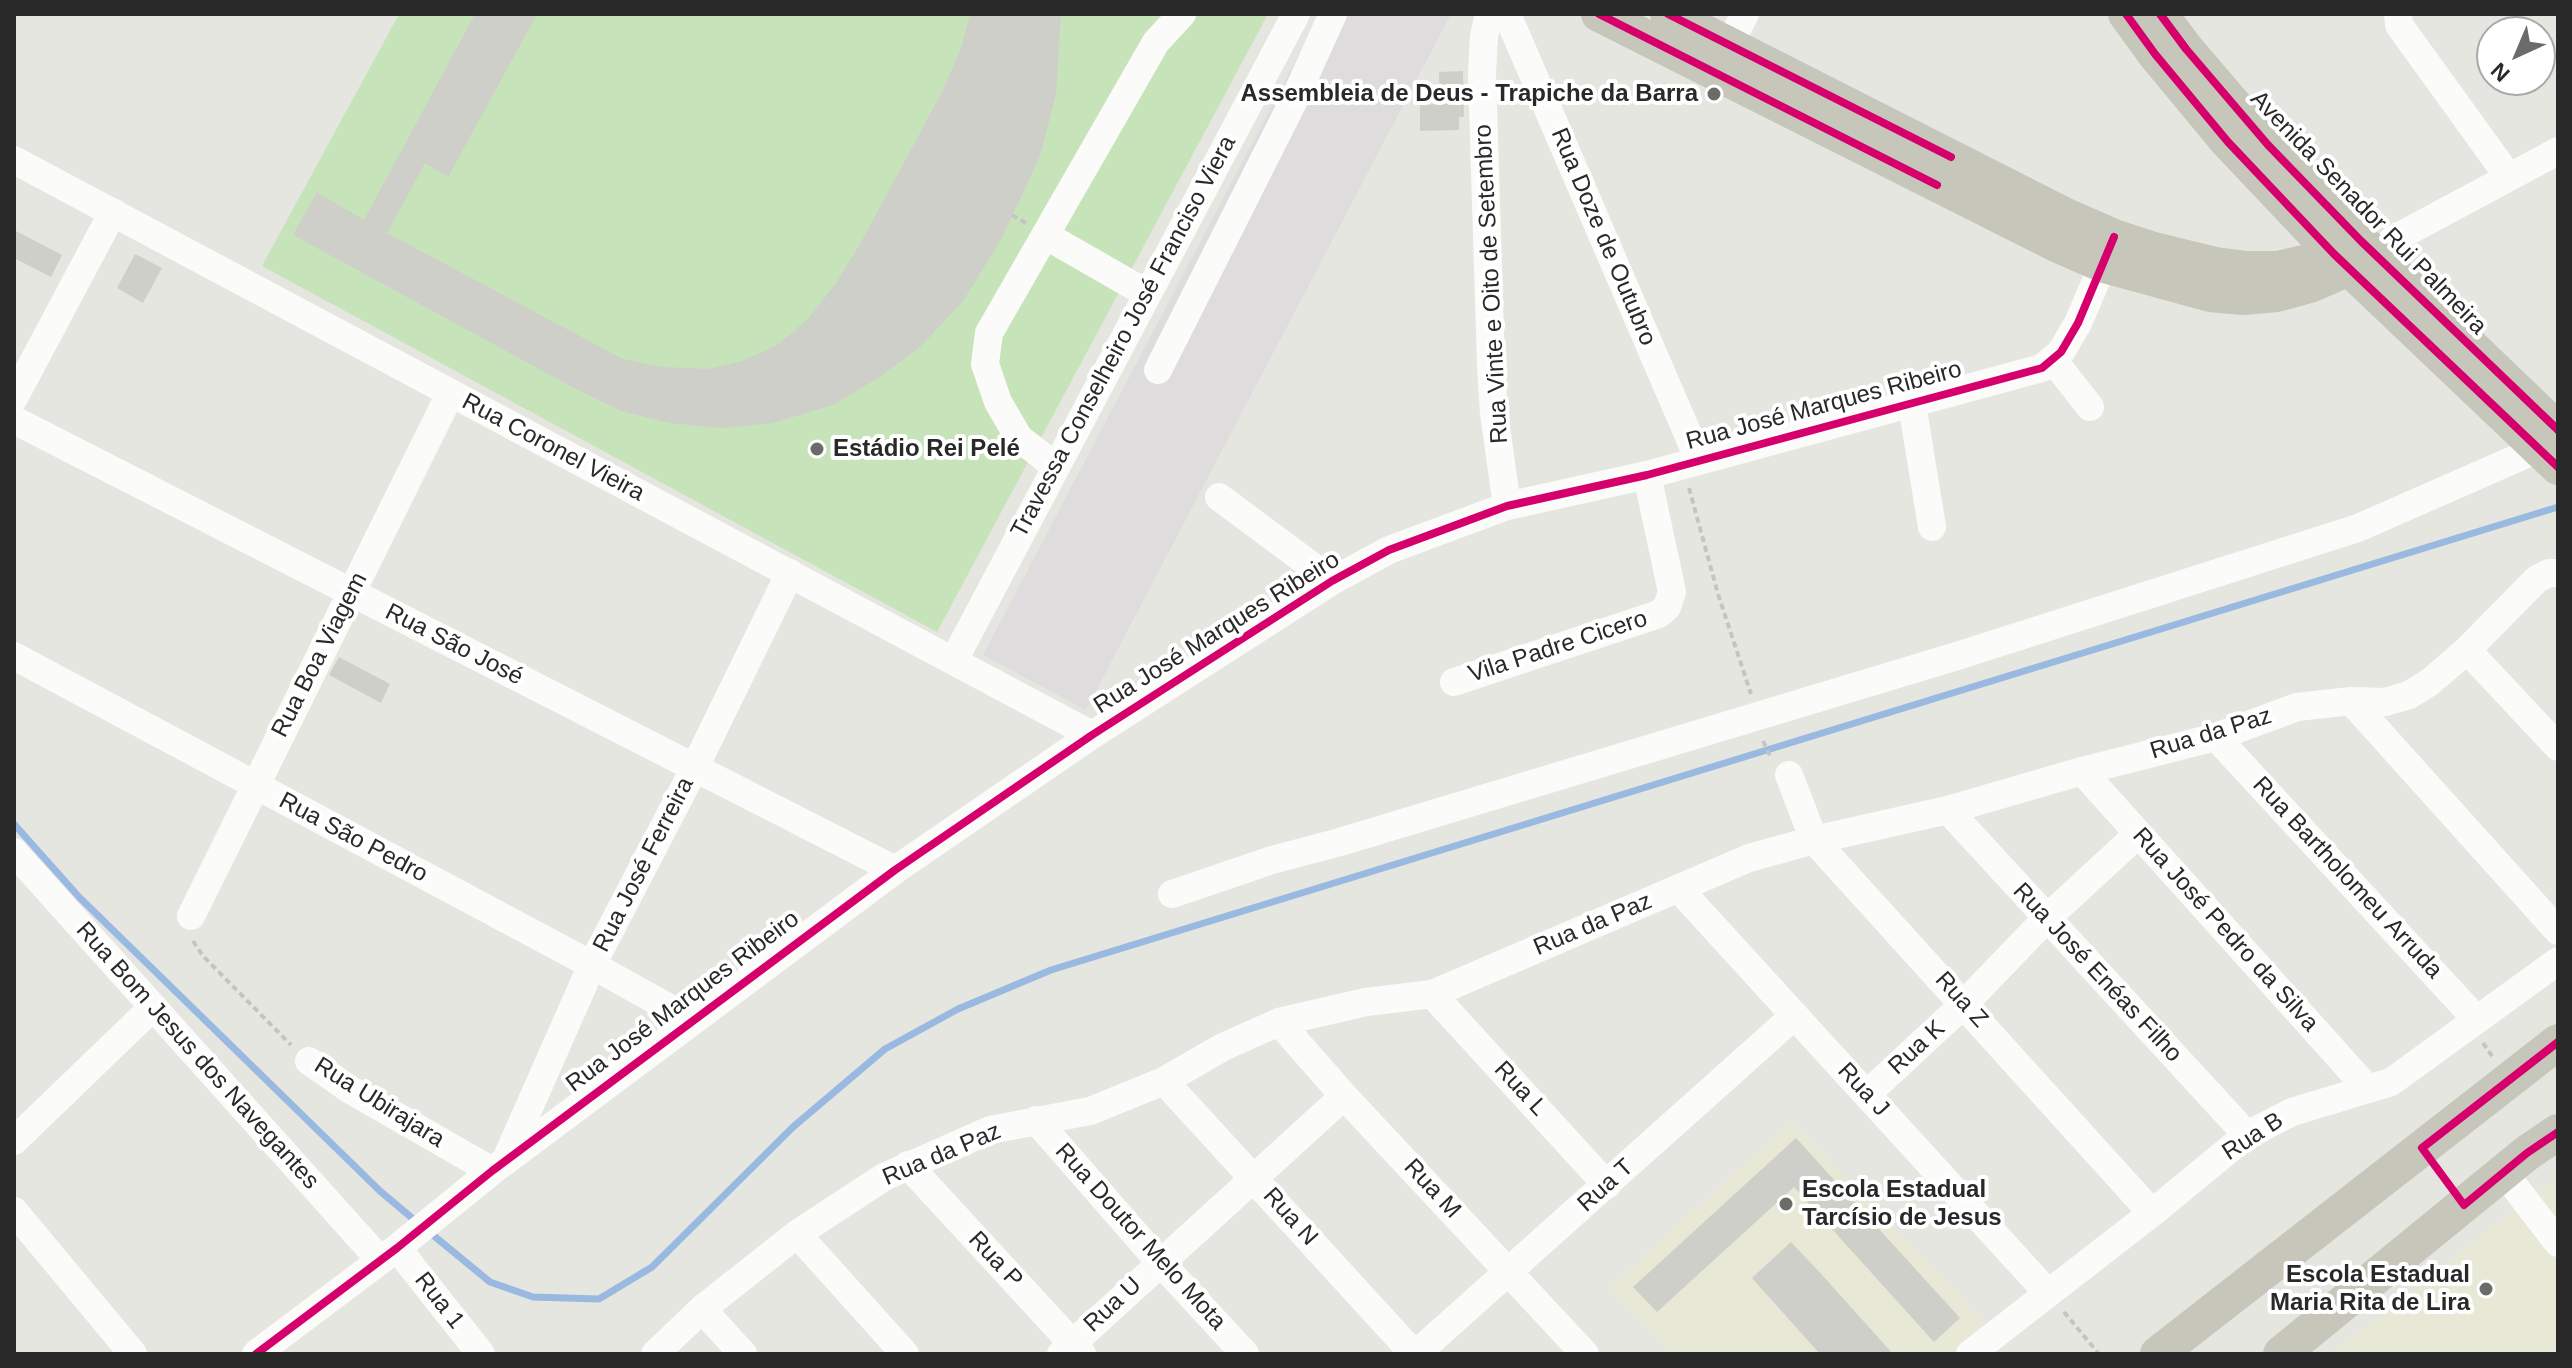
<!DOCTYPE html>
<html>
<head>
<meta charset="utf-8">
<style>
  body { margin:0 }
  #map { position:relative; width:2572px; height:1368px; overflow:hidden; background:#e6e6e0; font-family:Helvetica,sans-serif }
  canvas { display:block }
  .frame { position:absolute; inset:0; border:16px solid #292929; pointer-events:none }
  .north { position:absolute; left:2476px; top:16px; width:80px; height:80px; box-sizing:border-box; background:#fff; border:2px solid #a9a9a9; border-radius:50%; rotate:224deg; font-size:22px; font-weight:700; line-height:32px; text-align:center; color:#292929 }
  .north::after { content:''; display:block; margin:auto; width:28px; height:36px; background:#6b6b69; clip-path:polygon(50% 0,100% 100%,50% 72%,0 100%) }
</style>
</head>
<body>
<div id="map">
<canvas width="2572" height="1368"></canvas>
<div class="frame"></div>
<div class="north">N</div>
</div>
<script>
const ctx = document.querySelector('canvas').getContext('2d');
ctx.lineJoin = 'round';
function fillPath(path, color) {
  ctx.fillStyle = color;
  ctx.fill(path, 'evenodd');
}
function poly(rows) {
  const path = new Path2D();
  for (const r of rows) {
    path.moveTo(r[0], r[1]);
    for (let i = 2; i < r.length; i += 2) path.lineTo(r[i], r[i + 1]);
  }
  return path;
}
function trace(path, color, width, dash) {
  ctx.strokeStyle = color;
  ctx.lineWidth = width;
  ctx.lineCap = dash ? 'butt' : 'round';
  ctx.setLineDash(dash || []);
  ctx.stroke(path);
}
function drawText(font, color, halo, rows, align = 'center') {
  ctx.font = font + ' Helvetica,sans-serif';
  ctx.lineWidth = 8;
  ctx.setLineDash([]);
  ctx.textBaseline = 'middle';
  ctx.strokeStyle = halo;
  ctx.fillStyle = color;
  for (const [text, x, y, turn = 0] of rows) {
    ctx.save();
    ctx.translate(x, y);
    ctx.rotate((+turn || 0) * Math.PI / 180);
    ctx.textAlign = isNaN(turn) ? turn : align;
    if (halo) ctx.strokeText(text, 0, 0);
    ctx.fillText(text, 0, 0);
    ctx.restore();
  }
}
fillPath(poly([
  [1320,14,1451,14,1086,710,983,655]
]), '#dfdcde');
fillPath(poly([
  [1791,1121,1986,1323,1951,1354,1671,1354,1609,1288],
  [2558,1178,2558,1354,2331,1354,2535,1193]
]), '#e8e8d6');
fillPath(poly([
  [399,14,1268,14,937,632,262,266]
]), '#c7e3ba');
trace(poly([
  [14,824,79,897,380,1191,418,1223],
  [428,1231,490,1282,533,1297,599,1299,652,1267,793,1127,885,1049,958,1009,1051,970,2558,507]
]), '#9ab9e1', 7);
fillPath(poly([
  [475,14,537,14,448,177,425,163,387,233,623,359,662,367,708,369,742,361,779,344,809,318,836,283,859,246,942,92,961,48,970,14,1061,14,1056,94,1040,156,1002,238,963,301,921,346,878,378,833,405,816,410,773,423,721,428,669,423,621,411,572,387,293,235,317,192,364,220],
  [1463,71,1464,117,1459,117,1459,130,1420,131,1420,105,1440,104,1439,72],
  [14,230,62,255,51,277,14,258],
  [135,254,162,268,143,303,117,288],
  [339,657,390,684,381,703,329,675],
  [1796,1138,1960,1318,1934,1342,1794,1187,1657,1312,1633,1287],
  [1791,1242,1823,1276,1893,1354,1820,1354,1752,1278]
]), '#cfcfca');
trace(poly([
  [1012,215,1026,223],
  [1689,488,1718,594,1751,694],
  [1763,741,1771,758],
  [193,941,203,956,291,1045],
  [2483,1043,2494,1059],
  [2064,1312,2099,1354]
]), '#c4c4c4', 4, [6, 4]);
trace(poly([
  [1489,14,1484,36,1482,72,1491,366,1494,413,1507,506],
  [1507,14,1699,460],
  [2398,14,2399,25,2508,176],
  [1720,62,1745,14],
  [14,160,1092,735],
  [1045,235,1146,293],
  [2376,256,2394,239,2558,151],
  [2053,360,2090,407],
  [1158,370,1294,100,1333,14],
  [14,398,113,212],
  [1912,404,1932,527],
  [14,420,895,870],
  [1055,466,1019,438,998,402,985,364,989,333,1156,42,1182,14],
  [1219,497,1332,581],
  [2467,650,2558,747],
  [14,656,592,965,691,1020],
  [954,660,1296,14],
  [1454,682,1659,614,1667,607,1672,592,1647,475],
  [2351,701,2558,931],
  [2216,737,2477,1020],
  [2082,771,2368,1089],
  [1789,775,1814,840,2152,1213],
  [1948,810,2247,1135],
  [14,852,380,1260],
  [1679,889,2047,1292],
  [1172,894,1272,860,1340,842,1957,656,2358,528,2538,449],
  [191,916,450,394],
  [1432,994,1607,1185],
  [1279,1022,1344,1096,1585,1354],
  [309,1061,349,1089,492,1171],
  [1164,1081,1414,1354],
  [1867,1094,1964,1004,2046,919,2138,834],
  [1036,1120,1159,1261,1245,1354],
  [14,1141,153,1007],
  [508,1155,592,965,694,769,790,573],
  [908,1165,1082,1354],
  [2504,1173,2558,1243],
  [14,1211,133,1354],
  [797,1234,905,1354],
  [397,1248,481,1354],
  [702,1309,743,1354],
  [256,1354,397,1248,492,1171,895,870,1092,735,1332,581,1389,550,1507,506,1647,475,2042,368,2061,352,2078,323,2111,246],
  [655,1354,702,1309,797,1234,884,1177,990,1130,1090,1111,1164,1081,1223,1047,1279,1022,1366,1002,1432,994,1749,858,1814,840,1948,810,2082,771,2216,737,2297,707,2351,701,2385,702,2409,695,2430,682,2467,650,2537,579,2549,573,2558,573],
  [1061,1354,1344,1096],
  [1416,1354,1794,1016],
  [1970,1354,2152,1213,2247,1135,2292,1112,2391,1082,2558,961]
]), '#fbfbfa', 28);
trace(poly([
  [1599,14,2056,244,2104,265,2210,294,2243,297,2277,294,2310,285,2376,256],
  [1668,14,2066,216,2114,237,2154,250,2215,265,2247,269,2278,269,2320,259],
  [2126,14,2155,54,2228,142,2334,254,2558,467],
  [2160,14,2186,49,2268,145,2361,241,2558,430],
  [2158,1354,2558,1042],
  [2281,1354,2527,1153,2558,1132]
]), '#c6c6ba', 36);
trace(poly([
  [1599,14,1937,185],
  [1668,14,1951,157],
  [2126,14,2155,54,2228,142,2334,254,2558,467],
  [2160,14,2186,49,2268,145,2361,241,2558,430],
  [2558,1042,2422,1148,2464,1205,2527,1153,2558,1132],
  [256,1354,397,1248,492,1171,895,870,1092,735,1332,581,1389,550,1507,506,1647,475,2042,368,2061,352,2078,323,2114,237]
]), '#d6006c', 8);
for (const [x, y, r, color] of [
  [1714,94,8,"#6b6b69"],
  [817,449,8,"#6b6b69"],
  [1786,1204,8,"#6b6b69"],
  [2486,1289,8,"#6b6b69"]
]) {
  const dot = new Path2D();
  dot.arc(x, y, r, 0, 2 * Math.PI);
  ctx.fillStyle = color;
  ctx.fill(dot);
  trace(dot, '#fff', 3);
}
drawText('bold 24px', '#292929', '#fff', [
  ["Assembleia de Deus - Trapiche da Barra",1698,94],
  ["Estádio Rei Pelé",833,449,"left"],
  ["Escola Estadual",1802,1190,"left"],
  ["Tarcísio de Jesus",1802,1218,"left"],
  ["Escola Estadual",2470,1275],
  ["Maria Rita de Lira",2470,1303]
], 'right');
drawText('24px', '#292929', '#fff', [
  ["Avenida Senador Rui Palmeira",2368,213,46],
  ["Rua Doze de Outubro",1603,237,67],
  ["Rua Vinte e Oito de Setembro",1492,284,-93],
  ["Travessa Conselheiro José Franciso Viera",1124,337,-62],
  ["Rua José Marques Ribeiro",1824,406,-15],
  ["Rua Coronel Vieira",553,448,28],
  ["Rua José Marques Ribeiro",1217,633,-32],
  ["Rua São José",454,645,27],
  ["Vila Padre Cicero",1558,647,-18],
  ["Rua Boa Viagem",320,655,-63],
  ["Rua da Paz",2211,734,-17],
  ["Rua São Pedro",353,838,28],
  ["Rua José Ferreira",644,865,-63],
  ["Rua Bartholomeu Arruda",2347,878,47],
  ["Rua da Paz",1593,925,-23],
  ["Rua José Pedro da Silva",2225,930,48],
  ["Rua José Enéas Filho",2097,973,47],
  ["Rua Z",1961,1000,48],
  ["Rua José Marques Ribeiro",683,1002,-37],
  ["Rua K",1917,1048,-43],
  ["Rua Bom Jesus dos Navegantes",197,1056,48],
  ["Rua L",1520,1089,47],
  ["Rua J",1863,1090,47],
  ["Rua Ubirajara",379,1103,32],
  ["Rua B",2253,1137,-33],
  ["Rua da Paz",942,1155,-23],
  ["Rua T",1606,1186,-42],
  ["Rua M",1432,1189,47],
  ["Rua N",1290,1217,48],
  ["Rua Doutor Melo Mota",1140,1237,48],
  ["Rua P",995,1260,47],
  ["Rua 1",439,1301,52],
  ["Rua U",1113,1305,-43]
]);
</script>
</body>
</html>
